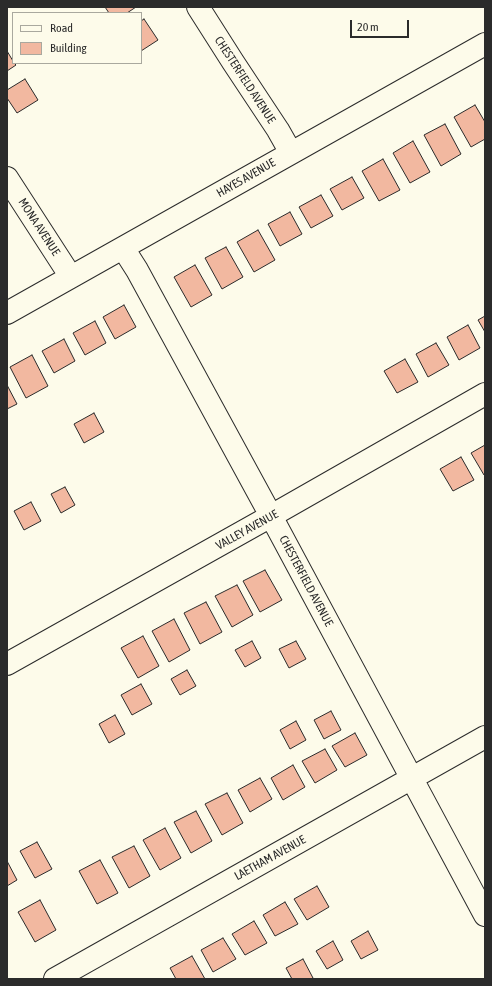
<!DOCTYPE html>
<html>
<head>
<meta charset="utf-8">
<style>
  body { margin:0 }
  #map { position:relative; width:492px; height:986px; overflow:hidden; background:#fdfbea; font-family:"Asap Condensed",sans-serif }
  canvas { display:block }
  .frame { position:absolute; inset:0; border:8px solid #2b2b2b; pointer-events:none }
  .legend { position:absolute; left:12px; top:12px; width:130px; height:52px; box-sizing:border-box; background:#fdfbea; border:1px solid #a9a89e; margin:0; padding:5px 7px; list-style:none; font-size:12px; color:#2b2b2b }
  .legend li { display:flex; align-items:center; gap:8px; height:20px }
  .legend b { width:20px; border:1px solid #a9a89e }
  .scale { position:absolute; left:350px; top:20px; width:59px; height:18px; box-sizing:border-box; border:2px solid #2b2b2b; border-top:0; padding-left:5px; font-size:12px; line-height:14px; white-space:nowrap; color:#2b2b2b; -webkit-text-stroke:3px #fdfbea; paint-order:stroke }
</style>
</head>
<body>
<div id="map">
<canvas width="492" height="986"></canvas>
<div class="frame"></div>
<ul class="legend">
<li><b style="height:5px;background:#fdfbea"></b>Road</li>
<li><b style="height:11px;background:#f2b8a0"></b>Building</li>
</ul>
<div class="scale">20 m</div>
</div>
<script>
const ctx = document.querySelector('canvas').getContext('2d');
ctx.lineJoin = 'round';
function fillPath(path, color) {
  ctx.fillStyle = color;
  ctx.fill(path, 'evenodd');
}
function poly(rows) {
  const path = new Path2D();
  for (const r of rows) {
    path.moveTo(r[0], r[1]);
    for (let i = 2; i < r.length; i += 2) path.lineTo(r[i], r[i + 1]);
  }
  return path;
}
function trace(path, color, width, dash) {
  ctx.strokeStyle = color;
  ctx.lineWidth = width;
  ctx.lineCap = dash ? 'butt' : 'round';
  ctx.setLineDash(dash || []);
  ctx.stroke(path);
}
function drawText(font, color, halo, rows, align = 'center') {
  ctx.font = font + ' "Asap Condensed",sans-serif';
  ctx.lineWidth = 3;
  ctx.setLineDash([]);
  ctx.textBaseline = 'middle';
  ctx.strokeStyle = halo;
  ctx.fillStyle = color;
  for (const [text, x, y, turn = 0] of rows) {
    ctx.save();
    ctx.translate(x, y);
    ctx.rotate((+turn || 0) * Math.PI / 180);
    ctx.textAlign = isNaN(turn) ? turn : align;
    if (halo) ctx.strokeText(text, 0, 0);
    ctx.fillText(text, 0, 0);
    ctx.restore();
  }
}
const building = poly([
  [105,7,136,7,127,13,109,13,105,7],
  [144,19,158,40,141,51,141,21,144,19],
  [7,51,13,61,13,63,14,63,16,65,7,71,7,51],
  [25,79,38,100,17,113,7,98,7,90,25,79],
  [475,105,485,122,485,139,471,147,454,117,475,105],
  [445,124,461,154,441,166,424,135,445,124],
  [413,141,430,172,410,183,393,153,413,141],
  [383,159,400,190,379,201,362,171,383,159],
  [352,177,364,198,342,210,330,189,352,177],
  [321,195,333,216,311,228,299,207,321,195],
  [290,212,302,234,280,246,268,224,290,212],
  [258,230,275,260,254,272,237,242,258,230],
  [226,247,243,277,222,289,205,258,226,247],
  [195,265,212,295,191,307,174,277,195,265],
  [124,305,136,327,115,339,103,317,124,305],
  [485,316,485,332,478,320,485,316],
  [95,321,106,343,85,355,73,333,95,321],
  [468,325,480,348,459,360,447,337,468,325],
  [64,339,75,361,54,373,42,351,64,339],
  [436,343,449,365,428,377,416,354,436,343],
  [32,355,48,386,26,398,10,367,32,355],
  [405,359,418,382,397,393,384,371,405,359],
  [7,385,17,404,7,409,7,385],
  [94,413,104,432,84,443,74,424,94,413],
  [485,445,485,475,484,475,471,453,485,445],
  [461,457,474,480,453,491,440,469,461,457],
  [65,487,75,505,61,513,51,494,65,487],
  [31,502,41,521,24,530,14,511,31,502],
  [265,570,282,600,260,612,243,581,265,570],
  [237,585,253,615,232,627,215,596,237,585],
  [206,602,222,632,200,644,184,613,206,602],
  [174,619,190,650,169,662,152,631,174,619],
  [143,636,159,666,138,678,121,648,143,636],
  [252,641,261,658,245,667,235,650,252,641],
  [296,641,306,659,289,668,279,649,296,641],
  [187,670,196,686,180,695,171,679,187,670],
  [141,684,152,704,132,715,121,695,141,684],
  [331,711,341,730,324,739,314,720,331,711],
  [115,715,125,734,109,743,99,724,115,715],
  [296,721,306,740,290,749,280,730,296,721],
  [355,733,367,755,345,767,332,746,355,733],
  [325,749,337,770,315,783,302,761,325,749],
  [293,765,305,787,283,800,271,778,293,765],
  [260,778,272,799,250,812,238,790,260,778],
  [227,793,243,823,222,835,205,804,227,793],
  [196,811,212,841,191,853,174,822,196,811],
  [165,828,181,858,160,870,143,840,165,828],
  [37,842,52,869,35,878,20,851,37,842],
  [134,846,150,876,129,888,112,857,134,846],
  [100,860,118,893,97,904,79,871,100,860],
  [7,861,17,880,7,886,7,861],
  [317,886,329,907,307,920,294,899,317,886],
  [40,900,56,930,35,942,18,912,40,900],
  [285,902,298,924,275,936,263,915,285,902],
  [254,921,267,943,245,955,232,934,254,921],
  [368,931,378,950,361,959,351,941,368,931],
  [223,938,236,959,213,972,201,950,223,938],
  [333,941,343,960,327,969,316,951,333,941],
  [192,956,205,979,176,979,170,968,192,956],
  [303,959,313,978,310,979,292,979,286,968,303,959]
]);
fillPath(building, '#f2b8a0');
trace(building, '#2b2b2b', 1);
const minor = poly([
  [198,7,233,62,278,130,291,153],
  [7,178,71,277],
  [123,248,137,270,271,516,485,915],
  [7,313,485,44],
  [7,664,271,516,485,394],
  [55,979,485,737]
]);
trace(minor, '#2b2b2b', 24);
trace(minor, '#fdfbea', 22);
drawText('12px', '#2b2b2b', '#fdfbea', [
  ["CHESTERFIELD AVENUE",245,80,57],
  ["HAYES AVENUE",246,178,-30],
  ["MONA AVENUE",39,227,57],
  ["VALLEY AVENUE",247,530,-29],
  ["CHESTERFIELD AVENUE",306,581,62],
  ["LAETHAM AVENUE",270,858,-29]
]);
</script>
</body>
</html>
